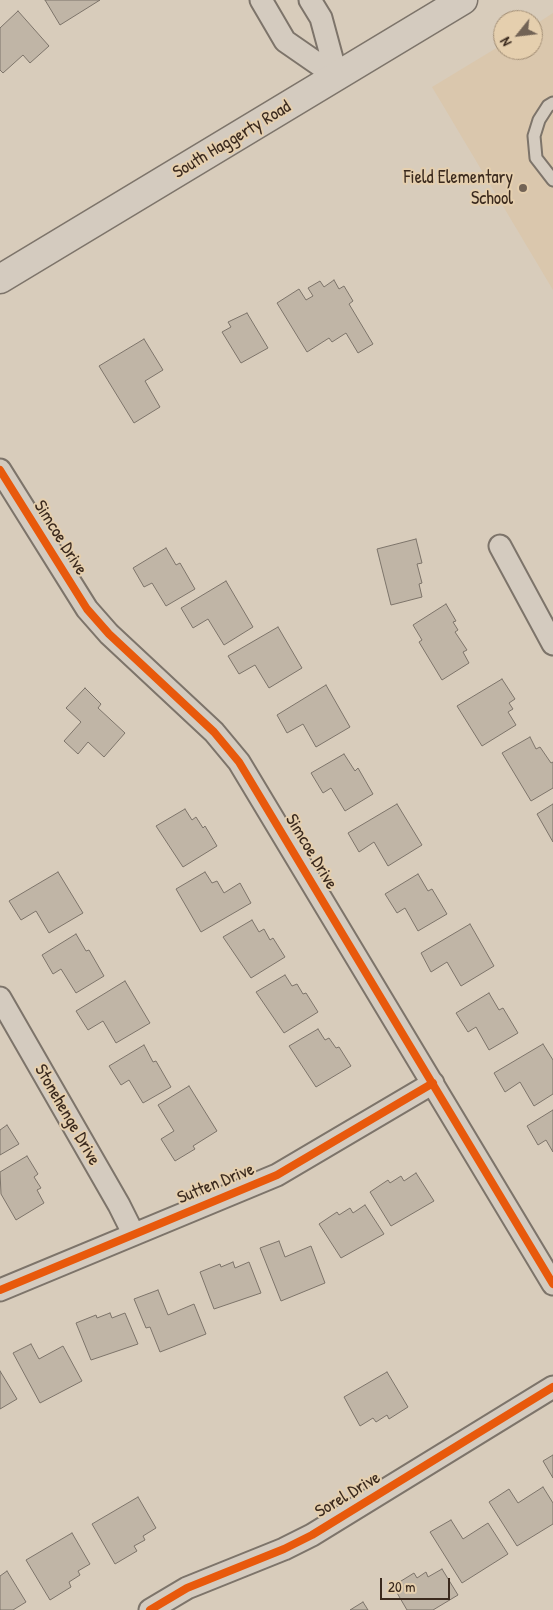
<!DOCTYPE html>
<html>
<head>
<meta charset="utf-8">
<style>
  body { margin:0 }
  #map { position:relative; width:553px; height:1610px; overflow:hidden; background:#d8ccbb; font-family:"Patrick Hand",sans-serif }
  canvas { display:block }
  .north { position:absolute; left:493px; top:10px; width:50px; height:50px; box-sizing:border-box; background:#e5cfae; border:1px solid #a18d74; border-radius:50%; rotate:241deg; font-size:14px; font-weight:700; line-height:20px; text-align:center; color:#3b2a1e }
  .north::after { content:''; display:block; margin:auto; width:18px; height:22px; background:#726355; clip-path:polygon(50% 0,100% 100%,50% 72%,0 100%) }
  .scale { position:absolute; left:380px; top:1578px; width:70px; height:22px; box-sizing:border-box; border:2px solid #3b2a1e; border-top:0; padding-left:6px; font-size:15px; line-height:18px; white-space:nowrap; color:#3b2a1e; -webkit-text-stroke:4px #e5cfae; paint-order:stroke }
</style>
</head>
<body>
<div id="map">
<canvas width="553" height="1610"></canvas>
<div class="north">N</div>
<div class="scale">20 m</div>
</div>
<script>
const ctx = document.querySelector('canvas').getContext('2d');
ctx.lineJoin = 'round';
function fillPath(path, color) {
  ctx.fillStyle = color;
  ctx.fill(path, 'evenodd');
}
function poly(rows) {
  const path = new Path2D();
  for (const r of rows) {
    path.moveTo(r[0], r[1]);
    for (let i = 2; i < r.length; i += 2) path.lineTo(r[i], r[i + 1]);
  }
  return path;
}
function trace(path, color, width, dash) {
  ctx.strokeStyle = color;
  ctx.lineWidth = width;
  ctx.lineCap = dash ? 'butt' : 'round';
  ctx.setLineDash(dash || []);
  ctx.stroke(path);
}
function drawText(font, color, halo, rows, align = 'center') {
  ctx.font = font + ' "Patrick Hand",sans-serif';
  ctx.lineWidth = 4;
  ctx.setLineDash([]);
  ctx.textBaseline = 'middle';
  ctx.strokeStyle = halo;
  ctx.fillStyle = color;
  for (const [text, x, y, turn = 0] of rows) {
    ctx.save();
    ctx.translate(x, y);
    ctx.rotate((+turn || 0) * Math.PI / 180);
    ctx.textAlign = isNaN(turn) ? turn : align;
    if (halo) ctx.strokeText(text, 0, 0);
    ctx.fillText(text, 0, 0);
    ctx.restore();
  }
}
fillPath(poly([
  [553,13,553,290,432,87,503,44,503,50,533,50,533,26]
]), '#dac7ad');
const building = poly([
  [45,0,100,0,60,25,45,0],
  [18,11,49,46,30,63,23,55,3,73,0,70,0,28,18,11],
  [334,280,339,289,344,286,353,301,349,304,373,344,358,353,346,333,332,342,329,338,307,352,277,303,299,289,306,300,313,296,308,288,320,281,324,287,334,280],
  [247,313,268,348,241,363,222,332,231,327,228,322,247,313],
  [144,339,163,370,145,381,160,407,134,423,99,366,144,339],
  [416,539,422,563,417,564,422,583,419,584,422,597,391,605,377,549,416,539],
  [166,548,176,565,180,563,195,589,166,606,152,583,144,587,133,568,166,548],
  [226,581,253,627,224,645,208,619,193,628,181,608,226,581],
  [446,604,456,621,453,622,458,630,455,632,467,650,463,652,469,663,442,680,419,642,422,640,413,625,446,604],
  [278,627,302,668,269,688,255,665,239,674,228,656,278,627],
  [502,679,515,699,509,703,513,709,508,712,516,725,482,746,457,706,502,679],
  [326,685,350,727,316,747,303,724,287,733,277,715,326,685],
  [85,688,101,704,98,708,125,733,104,757,88,742,78,754,64,741,81,722,66,708,85,688],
  [530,737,536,749,540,747,551,763,553,762,553,788,531,801,502,753,530,737],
  [344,754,355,771,358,768,373,794,345,811,331,788,323,793,311,773,344,754],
  [397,804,422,845,388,866,374,842,359,852,348,833,397,804],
  [553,804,553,842,537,814,553,804],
  [185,809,192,820,196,817,203,828,205,826,217,846,183,867,156,826,185,809],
  [58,872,83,913,49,933,36,911,21,920,9,901,58,872],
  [205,872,212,883,217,881,224,893,240,883,251,903,201,932,176,889,205,872],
  [418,874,428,891,432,889,447,914,418,931,405,908,397,913,385,894,418,874],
  [252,920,259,932,264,929,270,940,273,938,285,957,251,978,223,937,252,920],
  [470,924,494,966,461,986,447,962,431,972,421,953,470,924],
  [76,934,86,951,89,950,104,976,76,993,61,969,53,974,42,955,76,934],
  [285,975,292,986,297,984,303,994,306,993,318,1012,284,1033,256,992,285,975],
  [125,981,150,1023,116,1043,103,1021,88,1030,76,1011,125,981],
  [489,993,499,1010,503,1008,518,1033,489,1050,476,1027,468,1032,456,1013,489,993],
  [318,1029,325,1040,329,1038,336,1048,339,1047,351,1066,316,1087,289,1046,318,1029],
  [543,1044,553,1060,553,1094,534,1106,520,1082,505,1092,494,1073,543,1044],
  [144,1045,153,1062,156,1061,171,1087,143,1103,129,1080,121,1085,109,1066,144,1045],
  [189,1086,217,1131,193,1146,195,1149,175,1161,161,1139,174,1131,158,1105,189,1086],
  [553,1110,553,1152,546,1140,538,1145,527,1126,553,1110],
  [7,1125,19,1144,0,1155,0,1130,7,1125],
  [27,1156,38,1174,34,1177,41,1188,37,1190,44,1203,16,1220,1,1194,0,1172,27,1156],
  [416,1173,434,1201,391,1226,370,1192,388,1180,390,1183,401,1176,404,1181,416,1173],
  [365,1205,384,1234,341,1258,319,1224,337,1212,339,1215,350,1208,353,1213,365,1205],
  [279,1241,285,1257,311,1246,325,1283,281,1301,260,1248,279,1241],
  [233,1262,235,1268,249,1262,261,1293,214,1309,200,1272,220,1264,221,1267,233,1262],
  [158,1290,168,1315,194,1304,206,1334,160,1352,150,1327,146,1328,134,1299,158,1290],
  [110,1313,112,1318,125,1313,138,1344,91,1360,76,1323,96,1315,97,1318,110,1313],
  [31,1344,39,1359,63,1346,82,1381,40,1403,13,1353,31,1344],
  [0,1371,17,1399,0,1409,0,1371],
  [387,1372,408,1407,389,1419,387,1415,376,1422,373,1418,360,1426,344,1397,387,1372],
  [553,1455,553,1478,543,1461,553,1455],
  [543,1487,553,1503,553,1524,517,1546,489,1502,509,1489,518,1503,543,1487],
  [138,1497,156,1528,143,1536,145,1540,134,1546,137,1551,115,1564,92,1524,138,1497],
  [451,1520,463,1539,488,1523,508,1554,462,1583,430,1532,451,1520],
  [72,1533,90,1564,78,1571,80,1575,69,1582,71,1587,50,1600,26,1560,72,1533],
  [442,1569,458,1595,433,1610,407,1610,393,1586,414,1573,417,1578,426,1572,428,1577,442,1569],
  [7,1571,26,1602,13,1610,0,1610,0,1576,7,1571],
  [363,1602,368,1610,350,1610,363,1602]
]);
fillPath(building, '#c0b5a6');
trace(building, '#7d746a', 1);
const service = poly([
  [553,103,548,106,539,120,534,136,536,158,553,180]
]);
const minor = poly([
  [261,0,285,41,337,77],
  [310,0,321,18,337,77],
  [0,470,87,609,109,634,214,732,239,762,553,1284],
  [500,546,553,644],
  [0,998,119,1205,133,1233],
  [0,1290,277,1175,433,1083],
  [150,1610,187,1588,284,1549,312,1535,553,1387]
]);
const secondary = poly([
  [0,279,463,0]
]);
trace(service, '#7d746a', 15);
trace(minor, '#7d746a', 25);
trace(secondary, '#7d746a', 31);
trace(service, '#d4cbbf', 11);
trace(minor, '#d4cbbf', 21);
trace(secondary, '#d4cbbf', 28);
trace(poly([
  [0,470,87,609,109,634,214,732,239,762,553,1284],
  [0,1290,277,1175,433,1083],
  [150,1610,187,1588,284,1549,312,1535,553,1387]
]), '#e8590c', 8);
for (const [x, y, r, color] of [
  [523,188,5,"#726355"]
]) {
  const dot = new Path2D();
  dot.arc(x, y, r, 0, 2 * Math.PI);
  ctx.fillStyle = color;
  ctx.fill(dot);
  trace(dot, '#e5cfae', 2);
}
drawText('18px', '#3b2a1e', '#e5cfae', [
  ["South Haggerty Road",232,140,-31],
  ["Simcoe Drive",60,538,58],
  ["Simcoe Drive",311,852,59],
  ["Stonehenge Drive",67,1115,60],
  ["Sutten Drive",216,1184,-22],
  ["Sorel Drive",348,1495,-31]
]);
drawText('18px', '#3b2a1e', '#e5cfae', [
  ["Field Elementary",513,178],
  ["School",513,199]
], 'right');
</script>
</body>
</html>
